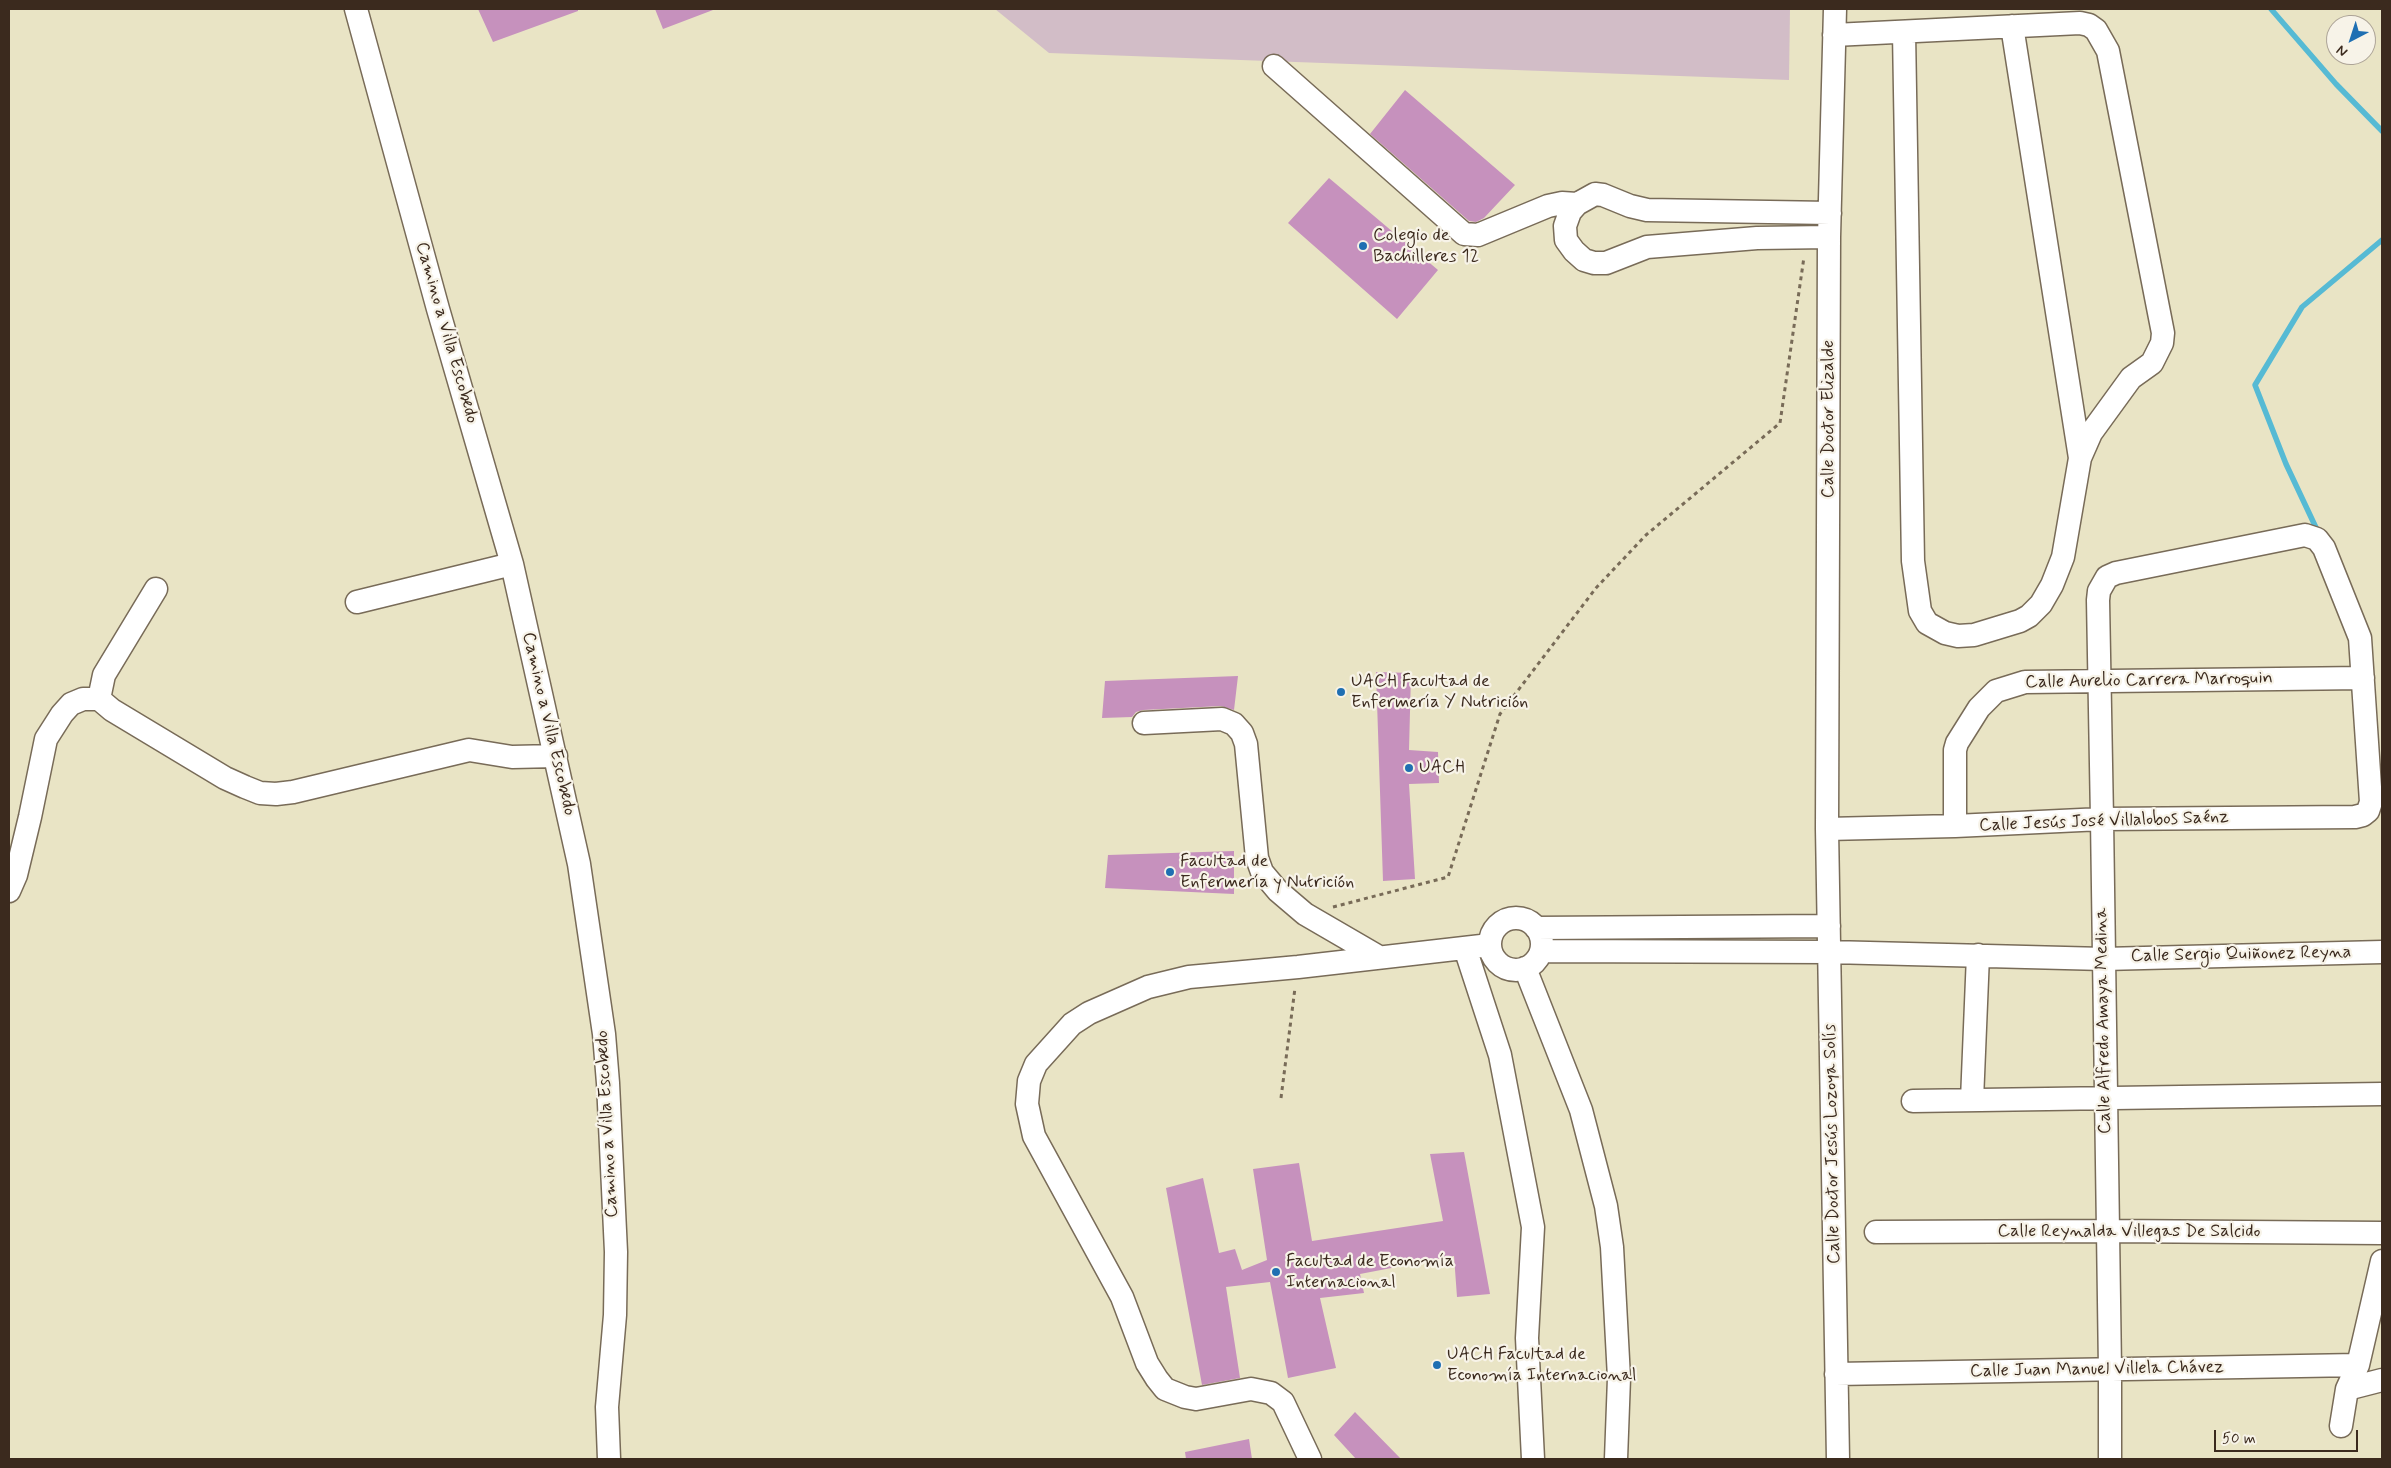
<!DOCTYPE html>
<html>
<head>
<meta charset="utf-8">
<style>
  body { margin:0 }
  #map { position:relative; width:2391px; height:1468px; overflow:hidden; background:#e9e4c5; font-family:Mynerve,sans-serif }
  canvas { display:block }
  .frame { position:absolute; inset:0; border:10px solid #3b2a1e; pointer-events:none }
  .north { position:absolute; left:2326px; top:15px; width:50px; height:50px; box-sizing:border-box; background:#f7f3e8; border:1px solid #aca397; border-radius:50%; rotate:220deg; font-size:14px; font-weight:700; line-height:20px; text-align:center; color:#3b2a1e }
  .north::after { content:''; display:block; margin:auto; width:18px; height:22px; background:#1f6fb2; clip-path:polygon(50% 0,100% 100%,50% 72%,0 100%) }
  .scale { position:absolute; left:2214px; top:1430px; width:144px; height:22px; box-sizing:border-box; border:2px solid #3b2a1e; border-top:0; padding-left:6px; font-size:15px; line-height:18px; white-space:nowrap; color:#3b2a1e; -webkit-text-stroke:4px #f7f3e8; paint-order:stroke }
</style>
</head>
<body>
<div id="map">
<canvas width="2391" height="1468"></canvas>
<div class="frame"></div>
<div class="north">N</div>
<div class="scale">50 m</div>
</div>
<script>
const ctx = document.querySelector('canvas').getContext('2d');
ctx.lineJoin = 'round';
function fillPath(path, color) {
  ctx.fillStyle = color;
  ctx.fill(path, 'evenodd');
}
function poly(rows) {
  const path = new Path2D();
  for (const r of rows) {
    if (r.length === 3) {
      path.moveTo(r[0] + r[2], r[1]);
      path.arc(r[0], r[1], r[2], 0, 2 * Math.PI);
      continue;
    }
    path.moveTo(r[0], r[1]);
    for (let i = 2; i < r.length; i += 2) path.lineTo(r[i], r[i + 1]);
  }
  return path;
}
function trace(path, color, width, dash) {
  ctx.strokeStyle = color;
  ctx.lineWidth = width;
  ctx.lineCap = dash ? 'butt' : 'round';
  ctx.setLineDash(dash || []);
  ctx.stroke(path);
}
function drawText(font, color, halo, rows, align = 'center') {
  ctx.font = font + ' Mynerve,sans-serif';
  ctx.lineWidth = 4.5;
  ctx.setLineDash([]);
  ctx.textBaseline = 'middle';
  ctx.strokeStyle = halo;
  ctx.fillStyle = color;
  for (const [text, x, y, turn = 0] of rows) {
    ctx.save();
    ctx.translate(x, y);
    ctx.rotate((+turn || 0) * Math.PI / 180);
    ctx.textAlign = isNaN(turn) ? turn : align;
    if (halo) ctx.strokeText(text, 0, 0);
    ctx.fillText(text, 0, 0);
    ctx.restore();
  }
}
fillPath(poly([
  [995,9,1790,9,1789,80,1049,53]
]), '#d2bdc7');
trace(poly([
  [2271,9,2336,84,2382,131],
  [2318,532,2286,464,2255,385,2302,307,2382,240]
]), '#56bad4', 5.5);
fillPath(poly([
  [478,9,578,9,578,11,493,42],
  [655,9,713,9,713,10,663,29],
  [1405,90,1515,185,1484,218,1476,222,1469,221,1370,134],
  [1329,178,1438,270,1397,319,1288,223],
  [1376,672,1411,673,1409,750,1438,752,1439,783,1409,784,1415,879,1383,881],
  [1238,676,1234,710,1221,706,1143,710,1136,712,1132,717,1102,718,1105,681],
  [1234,851,1234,894,1105,888,1108,855],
  [1464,1152,1490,1294,1457,1297,1454,1256,1360,1274,1364,1293,1320,1298,1336,1368,1288,1378,1270,1282,1226,1287,1240,1378,1202,1385,1166,1188,1203,1178,1219,1253,1235,1249,1242,1270,1267,1260,1253,1169,1299,1163,1312,1241,1443,1221,1430,1154],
  [1355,1412,1401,1459,1356,1459,1334,1435],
  [1249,1439,1252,1459,1186,1459,1185,1452]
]), '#c691bd');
const minor = poly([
  [356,9,438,309,512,564,579,864,604,1034,608,1083,616,1252,615,1315,607,1407,609,1459],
  [1835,9,1829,237,1827,829,1838,1459],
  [2012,26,2080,458],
  [1834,35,2080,23,2089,25,2096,30,2108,51,2163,333,2162,343,2152,363,2131,378,2091,433,2080,458,2063,557,2052,585,2041,604,2029,616,2020,621,1974,635,1958,636,1945,633,1927,623,1920,611,1913,561,1904,32],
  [1274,66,1464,234,1478,235,1548,206,1562,203,1577,204],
  [1829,237,1757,238,1647,247,1606,263,1594,263,1584,260,1574,251,1566,240,1565,226,1570,212,1577,204,1595,194,1603,195,1630,206,1647,210,1830,213],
  [156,589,104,675,99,699,112,710,225,778,245,787,260,793,276,794,293,792,469,750,512,757,556,756],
  [357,602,512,564],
  [1144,723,1222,719,1234,724,1242,733,1246,744,1257,858,1262,872,1278,891,1305,914,1379,957],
  [1955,826,1955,750,1957,743,1979,708,1996,691,2025,682,2363,678],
  [1827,829,1955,826,2102,819,2355,817,2363,815,2368,811,2371,802,2360,638,2324,548,2317,539,2305,535,2300,536,2116,573,2107,577,2099,591,2098,600,2102,819,2108,1231,2110,1370,2110,1459],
  [9,891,16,875,30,817,46,739,62,714,71,704,83,699,99,699],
  [1516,944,26],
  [1536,928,1829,926],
  [1465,948,1500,1055,1533,1227,1527,1338,1533,1459],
  [1541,951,1830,952,2104,959,2382,952],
  [1525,968,1581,1110,1606,1206,1612,1247,1619,1378,1616,1459],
  [1972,1100,1978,955],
  [1913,1101,2382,1094],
  [1876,1232,2108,1231,2382,1233],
  [1836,1374,2358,1365],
  [2347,1389,2382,1380],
  [2341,1426,2347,1389,2358,1365,2382,1261],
  [1310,1459,1283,1402,1271,1393,1251,1389,1196,1399,1185,1397,1165,1389,1157,1379,1147,1363,1122,1297,1034,1136,1027,1104,1029,1081,1036,1064,1072,1024,1089,1013,1148,987,1189,977,1298,967,1490,945]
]);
trace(minor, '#786b58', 25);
trace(poly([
  [1333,907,1448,877,1500,714,1596,588,1646,535,1780,423,1804,257],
  [1281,1098,1295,988]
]), '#786b58', 3, [4, 4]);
trace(minor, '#fff', 22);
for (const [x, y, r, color] of [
  [1363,246,5,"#1f6fb2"],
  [1341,692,5,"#1f6fb2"],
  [1409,768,5,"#1f6fb2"],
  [1170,872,5,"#1f6fb2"],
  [1276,1272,5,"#1f6fb2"],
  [1437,1365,5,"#1f6fb2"]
]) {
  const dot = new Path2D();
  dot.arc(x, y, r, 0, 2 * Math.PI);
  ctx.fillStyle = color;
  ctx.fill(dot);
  trace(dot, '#f7f3e8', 2);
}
drawText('18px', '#3b2a1e', '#f7f3e8', [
  ["Colegio de",1373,236],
  ["Bachilleres 12",1373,257],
  ["UACH Facultad de",1351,682],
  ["Enfermería Y Nutrición",1351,703],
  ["UACH",1419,768],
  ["Facultad de",1180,862],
  ["Enfermería y Nutrición",1180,883],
  ["Facultad de Economía",1286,1262],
  ["Internacional",1286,1283],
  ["UACH Facultad de",1447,1355],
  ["Economía Internacional",1447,1376]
], 'left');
drawText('18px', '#3b2a1e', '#f7f3e8', [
  ["Camino a Villa Escobedo",446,333,74],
  ["Calle Doctor Elizalde",1829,419,-90],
  ["Calle Aurelio Carrera Marroquin",2149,681,-1],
  ["Camino a Villa Escobedo",548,724,77],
  ["Calle Jesús José Villalobos Saénz",2104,822,-2],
  ["Calle Sergio Quiñonez Reyna",2241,955,-1],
  ["Calle Alfredo Amaya Medina",2104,1021,-91],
  ["Camino a Villa Escobedo",608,1124,-93],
  ["Calle Doctor Jesús Lozoya Solís",1833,1144,-91],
  ["Calle Reynalda Villegas De Salcido",2129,1232],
  ["Calle Juan Manuel Villela Chávez",2097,1370,-1]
]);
</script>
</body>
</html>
